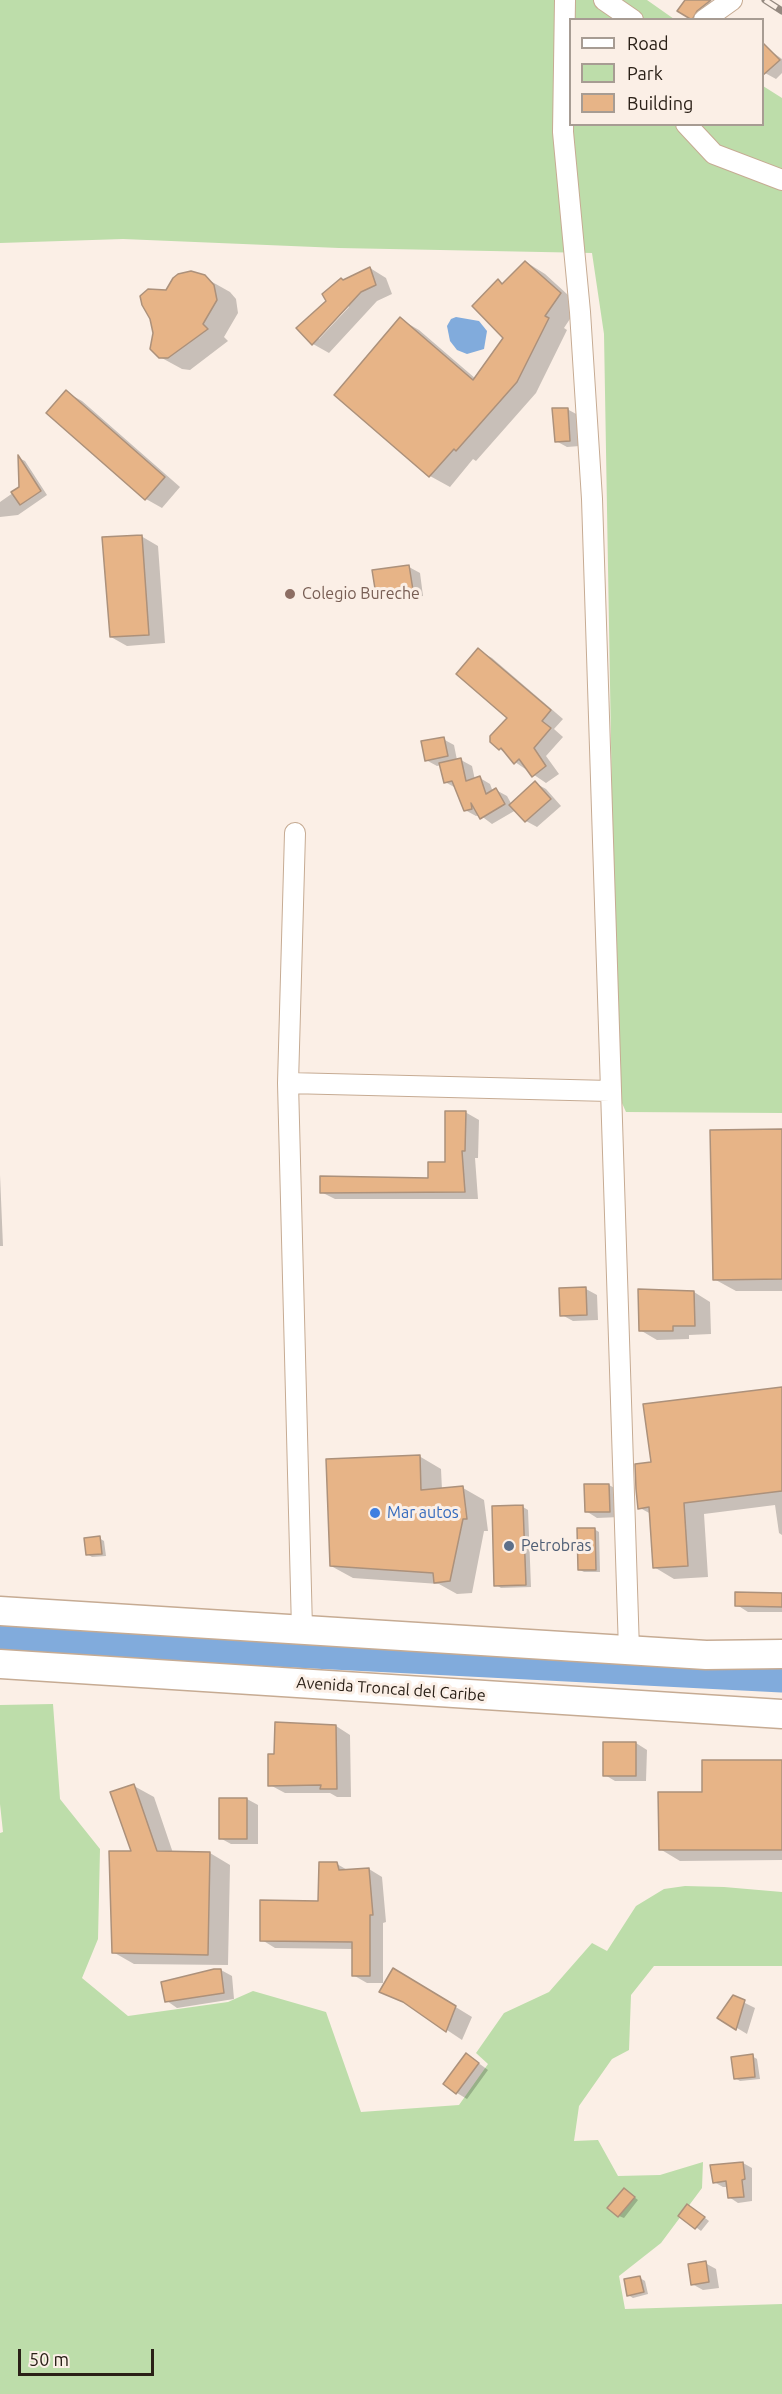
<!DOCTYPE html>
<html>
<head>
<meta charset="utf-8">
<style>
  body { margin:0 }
  #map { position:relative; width:782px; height:2394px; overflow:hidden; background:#fbefe6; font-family:Ubuntu,sans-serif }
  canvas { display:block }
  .legend { position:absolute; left:569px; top:18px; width:195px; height:108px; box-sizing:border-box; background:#fbefe6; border:2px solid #a79c93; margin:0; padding:8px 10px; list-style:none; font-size:18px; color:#2a2017 }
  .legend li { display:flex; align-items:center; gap:12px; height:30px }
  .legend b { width:30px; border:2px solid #a79c93 }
  .scale { position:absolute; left:18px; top:2349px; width:136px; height:27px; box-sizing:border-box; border:3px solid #2a2017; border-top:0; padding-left:8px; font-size:18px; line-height:21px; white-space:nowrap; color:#2a2017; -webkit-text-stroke:4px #fbefe6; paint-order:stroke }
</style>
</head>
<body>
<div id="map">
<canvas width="782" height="2394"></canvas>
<ul class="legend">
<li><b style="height:8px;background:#fff"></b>Road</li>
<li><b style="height:16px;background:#bdddaa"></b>Park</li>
<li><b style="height:16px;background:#e7b487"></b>Building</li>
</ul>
<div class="scale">50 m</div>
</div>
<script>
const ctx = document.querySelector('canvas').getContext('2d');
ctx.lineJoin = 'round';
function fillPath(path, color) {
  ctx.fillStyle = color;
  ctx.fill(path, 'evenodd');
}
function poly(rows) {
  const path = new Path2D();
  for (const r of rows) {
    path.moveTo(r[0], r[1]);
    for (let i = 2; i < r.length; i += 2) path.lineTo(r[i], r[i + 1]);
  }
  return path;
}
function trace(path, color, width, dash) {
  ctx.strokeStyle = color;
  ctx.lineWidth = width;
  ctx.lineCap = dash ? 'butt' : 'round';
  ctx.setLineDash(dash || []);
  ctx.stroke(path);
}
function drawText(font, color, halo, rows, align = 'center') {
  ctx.font = font + ' Ubuntu,sans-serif';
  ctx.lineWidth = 6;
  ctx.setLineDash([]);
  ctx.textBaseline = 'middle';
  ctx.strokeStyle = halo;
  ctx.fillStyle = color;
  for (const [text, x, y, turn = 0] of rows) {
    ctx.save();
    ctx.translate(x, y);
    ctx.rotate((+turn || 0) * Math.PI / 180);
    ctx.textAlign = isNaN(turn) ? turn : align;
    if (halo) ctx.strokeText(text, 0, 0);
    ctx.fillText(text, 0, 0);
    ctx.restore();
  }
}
fillPath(poly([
  [0,0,647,0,674,19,570,20,570,124,762,124,763,86,782,98,782,1113,626,1112,617,1092,604,334,592,253,339,248,123,239,0,243],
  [53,1704,60,1799,100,1849,98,1939,82,1978,128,2016,228,2002,253,1991,326,2012,361,2112,459,2105,488,2064,476,2053,504,2013,549,1992,592,1943,607,1951,636,1906,664,1889,685,1886,724,1887,782,1892,782,1966,654,1966,631,1995,629,2050,612,2059,579,2106,574,2141,598,2140,618,2176,660,2175,703,2162,702,2188,661,2243,619,2276,625,2309,782,2304,782,2394,0,2394,0,1833,3,1832,0,1804,0,1705]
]), '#bdddaa');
fillPath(poly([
  [456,317,479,321,487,331,484,349,467,354,457,350,450,341,447,326,451,319]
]), '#81abdc');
fillPath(poly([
  [693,0,709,0,718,6,703,20,692,20],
  [768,49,782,59,782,73,776,79,765,73],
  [526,262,545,274,579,305,564,328,567,330,536,393,476,461,473,459,450,487,430,476,336,394,400,319,419,330,476,379,505,338,498,281,504,284],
  [370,268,386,278,392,294,377,301,329,353,313,344,328,301,343,281],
  [348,305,349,307,319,339,317,337],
  [198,274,230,292,236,299,238,313,224,337,228,341,190,370,182,369,160,357,167,292],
  [66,392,82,401,180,487,162,508,146,499],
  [567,409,578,415,580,446,567,447,556,441],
  [19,458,25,461,47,495,18,515,0,517,0,502,20,488],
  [141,536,158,546,165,643,127,646,111,637],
  [409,567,420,573,423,596,388,600,377,594],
  [478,650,492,658,563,719,554,729,563,737,546,756,559,774,546,783,515,762,491,741,510,717],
  [443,739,454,745,457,760,461,760,472,766,475,780,480,778,490,784,493,792,496,790,507,796,512,805,535,783,546,789,561,806,537,827,526,821,516,810,492,824,480,815,476,816,465,810,456,788,445,782,441,765,437,766,426,760],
  [465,1112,479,1120,478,1158,475,1158,478,1199,335,1199,321,1192,429,1179,446,1163],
  [782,1130,782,1291,736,1291,714,1279],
  [0,1175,3,1246,0,1246],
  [586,1289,597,1295,598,1320,573,1321,562,1315],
  [640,1291,694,1292,710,1302,711,1334,689,1335,689,1339,657,1340,640,1330],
  [782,1389,782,1535,779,1533,775,1505,704,1514,708,1577,674,1579,654,1567,651,1514,640,1508,652,1463],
  [419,1456,441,1469,442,1490,463,1488,484,1500,488,1531,484,1531,472,1593,457,1594,439,1584,353,1578,331,1566],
  [609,1485,620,1491,620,1517,597,1518,586,1511],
  [523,1507,528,1510,531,1587,501,1588,496,1585],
  [594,1529,599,1532,600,1572,584,1572,580,1570],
  [99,1538,104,1541,106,1556,92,1557,87,1554],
  [782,1594,782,1612,748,1612,737,1605],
  [336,1726,350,1735,351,1797,337,1797,330,1793,285,1793,270,1785,275,1756],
  [636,1743,647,1750,646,1781,615,1781,605,1775],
  [782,1761,782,1860,680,1861,660,1849,704,1793],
  [134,1786,154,1797,173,1853,210,1853,230,1865,228,1965,134,1964,113,1952,133,1853],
  [221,1799,247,1799,258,1805,258,1844,231,1844,220,1838],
  [337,1864,349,1871,369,1869,382,1877,386,1922,383,1923,383,1983,367,1983,353,1975,353,1949,275,1948,262,1940,319,1902],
  [221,1970,232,1976,234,1999,177,2008,167,2001],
  [410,1979,472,2017,462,2040,414,2008,381,1991],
  [733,1997,755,2008,747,2034,719,2017],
  [752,2056,757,2059,760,2079,740,2081,735,2078],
  [477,2062,488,2070,467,2099,457,2093],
  [743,2163,752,2168,752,2201,738,2203,729,2197,728,2187,723,2187,714,2182],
  [629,2193,638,2200,624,2218,619,2216],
  [692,2208,709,2221,701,2231,680,2215],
  [705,2263,716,2269,719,2288,703,2290,692,2284],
  [640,2278,645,2281,648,2294,633,2298,628,2295]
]), '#0003');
trace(poly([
  [0,1636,782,1676]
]), '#81abdc', 33);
const building = poly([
  [685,0,711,0,697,11,692,20,677,11,685,0],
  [762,42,780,60,762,76,762,42],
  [525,261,561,293,545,316,549,318,517,382,456,451,454,449,429,477,334,395,400,317,473,380,503,338,472,306,498,279,502,284,525,261],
  [370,267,376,285,361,292,312,345,296,328,326,301,322,294,341,278,343,280,370,267],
  [191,271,205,275,214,285,217,300,203,324,208,329,168,358,159,358,150,349,153,333,150,319,142,305,140,296,148,289,166,290,173,278,178,274,191,271],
  [66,390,165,477,145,500,46,413,66,390],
  [552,408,568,408,570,441,555,442,552,408],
  [18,455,41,491,20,505,11,492,19,487,18,455],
  [142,535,149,635,110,637,102,537,142,535],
  [409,565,413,590,376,595,372,570,409,565],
  [478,648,551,710,542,721,551,728,534,748,546,766,532,777,519,759,514,764,501,748,499,750,490,742,490,736,507,718,456,674,478,648],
  [444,737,448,756,425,761,421,741,444,737],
  [461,758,466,781,480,776,486,794,496,788,505,804,480,819,471,803,472,809,464,811,452,781,444,783,439,763,461,758],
  [535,781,551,799,525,822,509,805,535,781],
  [445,1111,466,1111,465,1151,462,1151,465,1192,320,1193,320,1176,428,1178,428,1162,445,1162,445,1111],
  [782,1129,782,1279,713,1280,710,1130,782,1129],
  [586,1287,587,1315,560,1316,559,1288,586,1287],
  [638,1289,694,1291,695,1326,673,1326,673,1331,639,1331,638,1289],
  [782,1387,782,1491,684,1503,688,1566,653,1568,649,1507,638,1509,636,1489,635,1464,651,1462,643,1404,782,1387],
  [420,1455,421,1490,463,1486,467,1519,463,1519,450,1581,434,1583,433,1573,330,1566,326,1459,420,1455],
  [584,1484,609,1484,610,1512,585,1512,584,1484],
  [523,1505,526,1585,494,1586,492,1506,523,1505],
  [577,1528,595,1528,596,1570,578,1570,577,1528],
  [100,1536,102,1554,86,1555,84,1538,100,1536],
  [735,1592,782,1593,782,1607,735,1606,735,1592],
  [275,1722,336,1725,337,1789,320,1789,321,1785,268,1786,268,1754,274,1754,275,1722],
  [603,1742,636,1742,636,1776,603,1776,603,1742],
  [702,1760,782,1760,782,1850,659,1850,658,1792,702,1792,702,1760],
  [134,1784,157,1851,210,1852,208,1955,112,1953,109,1851,131,1851,110,1792,134,1784],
  [219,1798,247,1798,247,1839,219,1839,219,1798],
  [319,1862,337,1862,339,1870,369,1868,373,1915,370,1915,370,1976,352,1976,352,1942,260,1941,260,1900,318,1901,319,1862],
  [393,1968,456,2006,446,2032,403,2002,379,1992,393,1968],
  [214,1969,221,1969,224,1993,165,2002,161,1982,214,1969],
  [733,1995,745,2000,736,2030,717,2018,733,1995],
  [466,2053,479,2063,456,2094,443,2084,466,2053],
  [753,2054,755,2077,734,2079,731,2057,753,2054],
  [743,2162,745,2179,742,2180,744,2197,728,2198,726,2181,713,2183,710,2165,743,2162],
  [624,2188,635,2197,618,2217,607,2208,624,2188],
  [687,2204,705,2217,695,2229,678,2216,687,2204],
  [706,2261,709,2282,691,2285,688,2264,706,2261],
  [640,2276,644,2292,627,2296,624,2279,640,2276]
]);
fillPath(building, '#e7b487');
trace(building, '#ac917b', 1.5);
const minor = poly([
  [565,0,563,132,580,312,592,499,629,1650],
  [604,0,633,20],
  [704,20,732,0],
  [686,124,714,154,782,180],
  [295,833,288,1083,302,1629],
  [288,1083,610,1091]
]);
const highway = poly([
  [0,1611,706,1655,782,1654],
  [0,1664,782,1714]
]);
trace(minor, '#c6ab93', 22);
trace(highway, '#c6ab93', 31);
trace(minor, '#fff', 20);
trace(highway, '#fff', 28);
const rail = poly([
  [765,0,782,11]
]);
trace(rail, '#948980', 7);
trace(rail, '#fbefe6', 4.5, [14]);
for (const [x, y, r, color] of [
  [290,594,6,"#8d6e63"],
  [375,1513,6,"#3f7fe0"],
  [509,1546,6,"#5c6f8a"]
]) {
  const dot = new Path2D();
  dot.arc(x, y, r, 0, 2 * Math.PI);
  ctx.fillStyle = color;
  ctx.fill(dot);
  trace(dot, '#fbefe6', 2);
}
drawText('16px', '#785e54', '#fbefe6', [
  ["Colegio Bureche",302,594]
], 'left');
drawText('16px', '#366cbe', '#fbefe6', [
  ["Mar autos",387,1513]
], 'left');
drawText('16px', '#4e5e75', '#fbefe6', [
  ["Petrobras",521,1546]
], 'left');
drawText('16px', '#2a2017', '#fbefe6', [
  ["Avenida Troncal del Caribe",391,1689,4]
]);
</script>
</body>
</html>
